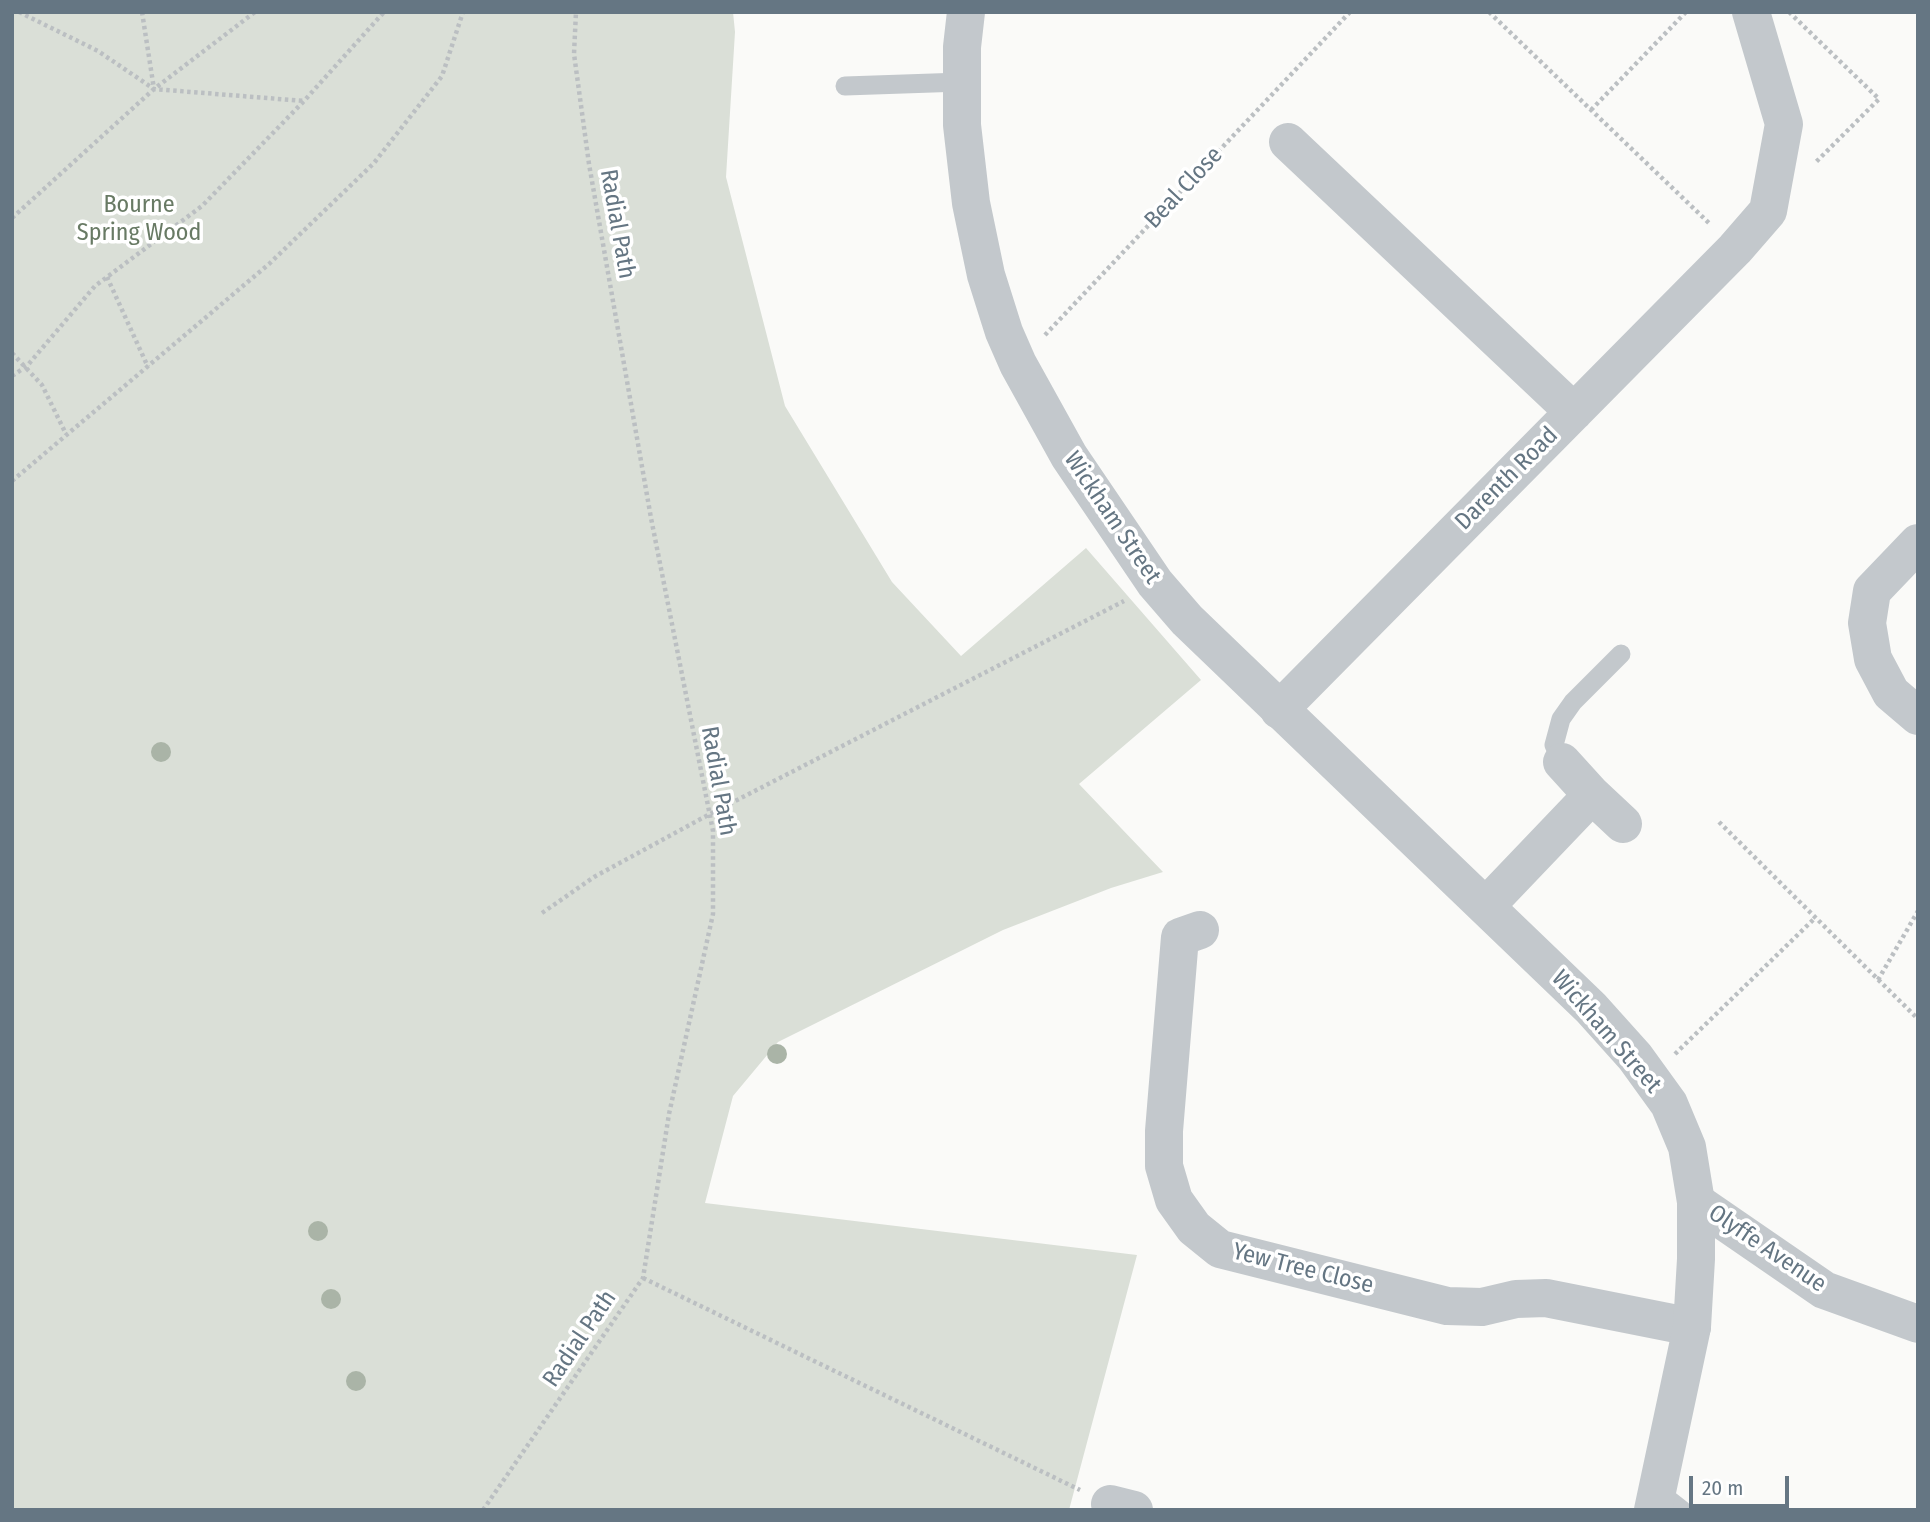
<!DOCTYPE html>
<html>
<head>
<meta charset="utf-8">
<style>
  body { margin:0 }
  #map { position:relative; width:1930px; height:1522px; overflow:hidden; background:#fafaf8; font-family:"Fira Sans Condensed",sans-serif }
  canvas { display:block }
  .frame { position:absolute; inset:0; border:14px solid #657683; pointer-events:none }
  .scale { position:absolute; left:1689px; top:1476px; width:100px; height:32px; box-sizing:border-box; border:4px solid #657683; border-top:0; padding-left:9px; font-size:21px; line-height:24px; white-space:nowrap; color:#657683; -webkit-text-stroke:5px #fff; paint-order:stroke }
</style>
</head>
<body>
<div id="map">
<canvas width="1930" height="1522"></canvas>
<div class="frame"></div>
<div class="scale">20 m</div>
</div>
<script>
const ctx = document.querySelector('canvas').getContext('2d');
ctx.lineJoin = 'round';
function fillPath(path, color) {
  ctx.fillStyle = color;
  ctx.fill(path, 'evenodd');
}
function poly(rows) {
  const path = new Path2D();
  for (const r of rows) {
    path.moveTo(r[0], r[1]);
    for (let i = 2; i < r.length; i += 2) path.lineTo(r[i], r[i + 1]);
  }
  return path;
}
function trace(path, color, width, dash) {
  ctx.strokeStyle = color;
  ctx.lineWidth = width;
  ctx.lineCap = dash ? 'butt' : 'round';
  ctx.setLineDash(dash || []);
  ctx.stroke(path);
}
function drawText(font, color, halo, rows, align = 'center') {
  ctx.font = font + ' "Fira Sans Condensed",sans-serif';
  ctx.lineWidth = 7;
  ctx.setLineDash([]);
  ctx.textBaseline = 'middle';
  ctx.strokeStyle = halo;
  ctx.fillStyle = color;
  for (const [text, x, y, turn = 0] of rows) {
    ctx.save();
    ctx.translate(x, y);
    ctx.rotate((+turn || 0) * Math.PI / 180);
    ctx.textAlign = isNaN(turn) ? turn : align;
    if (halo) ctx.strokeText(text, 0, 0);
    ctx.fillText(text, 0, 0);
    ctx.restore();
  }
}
fillPath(poly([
  [12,12,733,12,735,32,726,177,785,406,892,582,961,656,1086,548,1201,680,1079,784,1163,872,1111,888,1003,930,778,1042,733,1096,705,1203,1137,1255,1069,1510,12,1510]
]), '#dadfd7');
trace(poly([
  [19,12,98,51,154,89,304,101],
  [142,12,154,89],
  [1489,12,1711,225],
  [1789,12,1879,99,1815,163],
  [1591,110,1686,12],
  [12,218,154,89,255,12],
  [107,277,148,367],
  [1045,335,1350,12],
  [12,353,42,385,66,434],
  [12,376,27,366,95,286,202,206,304,101,384,12],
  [12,481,269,264,374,163,442,76,463,12],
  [1719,822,1918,1019],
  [542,913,594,877,708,815,1124,601],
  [1878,980,1918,911],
  [1675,1054,1815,918],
  [643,1278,1080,1490],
  [483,1510,643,1278,669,1114,713,914,713,831,651,518,589,164,574,54,576,12]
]), '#bbbfc2', 4.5, [3.5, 3.5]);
trace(poly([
  [845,86,962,82],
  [1562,762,1554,745,1561,719,1573,702,1621,654],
  [1659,1492,1682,1510]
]), '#c3c8cc', 19);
trace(poly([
  [1288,142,1574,412],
  [1918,543,1872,591,1867,623,1873,659,1891,693,1918,716],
  [1279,710,1735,249,1768,211,1784,124,1751,12],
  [1592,795,1623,824],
  [1486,906,1592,795,1562,762],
  [1200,930,1180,937,1164,1131,1164,1166,1174,1200,1194,1228,1220,1249,1447,1306,1482,1307,1516,1299,1546,1298,1692,1327],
  [1696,1202,1824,1290,1918,1324],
  [1110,1504,1134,1510]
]), '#c3c8cc', 38);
trace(poly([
  [966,12,962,47,962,125,971,203,986,275,1004,332,1018,364,1069,456,1155,583,1187,620,1591,1008,1635,1057,1669,1104,1687,1147,1696,1202,1696,1259,1692,1327,1653,1510]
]), '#c3c8cc', 38);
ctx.fillStyle = '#aab4a7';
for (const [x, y] of [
  [161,752],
  [777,1054],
  [318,1231],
  [331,1299],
  [356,1381]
]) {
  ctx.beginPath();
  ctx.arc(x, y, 10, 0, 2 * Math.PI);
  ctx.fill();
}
drawText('24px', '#657683', '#fff', [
  ["Beal Close",1184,188,-47],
  ["Radial Path",617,224,80],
  ["Darenth Road",1507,479,-45],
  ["Wickham Street",1112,518,56],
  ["Radial Path",718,781,80],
  ["Wickham Street",1606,1032,49],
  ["Olyffe Avenue",1767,1249,34],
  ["Yew Tree Close",1303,1269,14],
  ["Radial Path",580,1339,-56]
]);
drawText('24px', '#687a64', '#fff', [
  ["Bourne",139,205],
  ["Spring Wood",139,233]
]);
</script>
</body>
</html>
